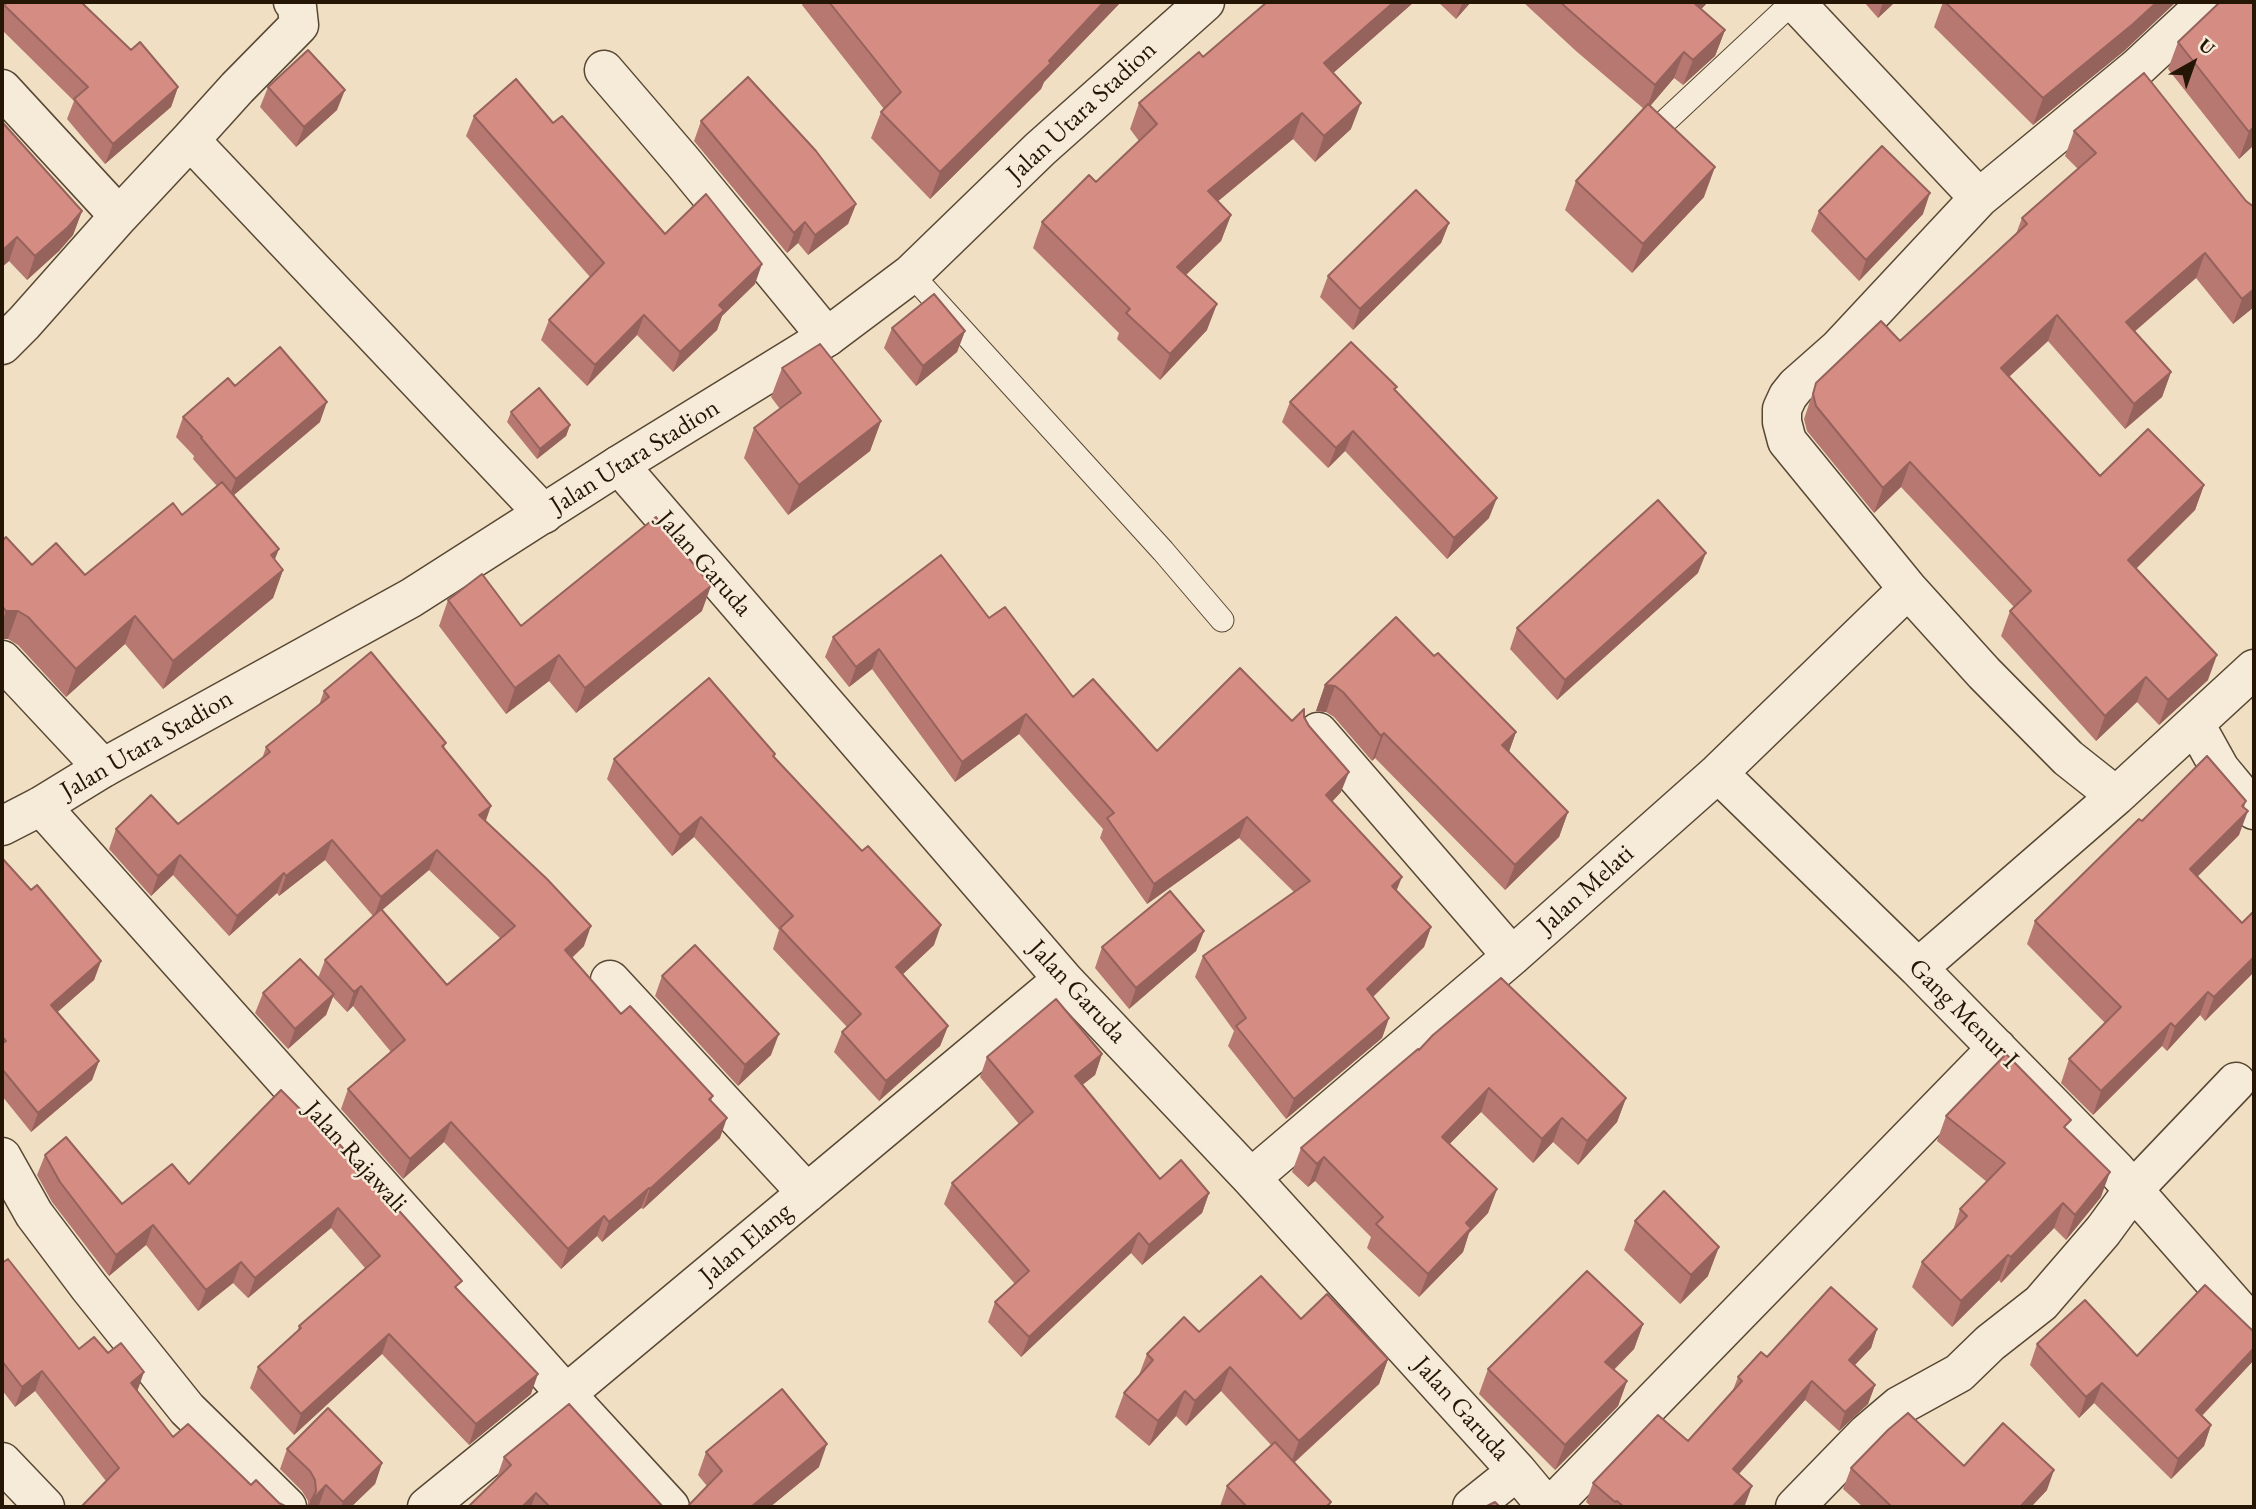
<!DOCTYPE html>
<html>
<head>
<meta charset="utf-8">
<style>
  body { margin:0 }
  #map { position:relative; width:2256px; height:1509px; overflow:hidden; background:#f1dfc3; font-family:"EB Garamond",serif }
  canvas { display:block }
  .frame { position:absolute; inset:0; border:4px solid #241505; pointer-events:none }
  .north { position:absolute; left:2158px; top:28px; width:70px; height:70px; -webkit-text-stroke:5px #f6ead8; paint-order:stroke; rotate:40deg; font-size:19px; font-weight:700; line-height:28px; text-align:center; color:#241505 }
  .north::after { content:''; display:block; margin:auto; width:24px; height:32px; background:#241505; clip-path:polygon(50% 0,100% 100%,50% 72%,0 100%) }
</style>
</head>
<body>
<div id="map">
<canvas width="2256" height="1509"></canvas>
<div class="frame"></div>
<div class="north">U</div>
</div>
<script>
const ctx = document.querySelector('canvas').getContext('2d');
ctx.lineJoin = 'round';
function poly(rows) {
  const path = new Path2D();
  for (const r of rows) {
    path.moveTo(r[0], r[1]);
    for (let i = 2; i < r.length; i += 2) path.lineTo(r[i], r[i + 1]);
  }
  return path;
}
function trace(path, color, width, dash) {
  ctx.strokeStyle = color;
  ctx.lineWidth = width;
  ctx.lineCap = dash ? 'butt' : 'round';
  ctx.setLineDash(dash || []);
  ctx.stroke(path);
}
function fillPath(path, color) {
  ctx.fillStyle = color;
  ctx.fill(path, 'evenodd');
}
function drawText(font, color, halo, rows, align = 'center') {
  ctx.font = font + ' "EB Garamond",serif';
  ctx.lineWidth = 5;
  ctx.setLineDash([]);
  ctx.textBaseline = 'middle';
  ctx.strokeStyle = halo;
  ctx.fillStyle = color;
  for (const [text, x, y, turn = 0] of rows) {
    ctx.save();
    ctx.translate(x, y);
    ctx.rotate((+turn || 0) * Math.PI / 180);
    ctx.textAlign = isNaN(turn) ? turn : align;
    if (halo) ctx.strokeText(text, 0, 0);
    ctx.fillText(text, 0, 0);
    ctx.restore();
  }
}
const service = poly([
  [1657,129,1793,2],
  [911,274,1163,551,1222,620]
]);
const minor = poly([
  [1795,2,1979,198],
  [604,70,683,162,827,337],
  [2,89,119,216],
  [190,140,237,88,299,25,297,7,293,2],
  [2,345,24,323,119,216,190,140,544,514],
  [619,465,1063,979,1251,1178,1517,1471,1547,1507],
  [2,660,103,768],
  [2195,724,2220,769,2254,810],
  [1318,732,1512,956],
  [1718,773,1918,968,2115,1169,2254,1327],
  [2116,796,2068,758,1984,673,1908,589,1787,441,1782,422,1782,409,1788,396,1796,386,1839,348,1979,198,2138,67,2208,2],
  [41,806,566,1394,670,1507],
  [1918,968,2116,796,2254,669],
  [610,980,807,1193],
  [2,1157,34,1214,89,1287,187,1409,287,1507],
  [1251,1178,1512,956,1718,773,1908,589],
  [2,1462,45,1507],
  [427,1507,566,1394,1063,979],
  [1472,1507,1517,1471],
  [1550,1507,1997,1048],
  [1795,1507,1866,1434,1899,1406,1959,1373,1990,1343,2041,1303,2103,1231,2133,1190,2236,1082]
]);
const tertiary = poly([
  [2,826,41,806,103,768,411,598,619,465,827,337,911,274,1040,149,1205,2]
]);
trace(service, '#574834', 25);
trace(minor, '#574834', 41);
trace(tertiary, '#574834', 41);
trace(service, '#f6ead8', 23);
trace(minor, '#f6ead8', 38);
trace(tertiary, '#f6ead8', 38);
fillPath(poly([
  [2,2,81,2,131,50,178,87,171,107,105,164,67,119,74,101,2,30],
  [803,2,1121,2,1044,82,1041,89,930,199,871,138,881,112,884,109,802,5],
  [1267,2,1414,2,1333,73,1351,129,1315,162,1293,139,1218,201,1231,215,1221,241,1186,275,1207,330,1160,380,1117,339,1119,333,1033,248,1042,222,1096,182,1139,141,1130,129,1139,103,1203,57],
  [1438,2,1471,2,1456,19],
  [1523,2,1708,2,1701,9,1725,30,1715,56,1683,85,1674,78,1650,106,1704,197,1632,273,1565,210,1576,181,1644,109,1576,51],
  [1864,2,1895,2,1878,18],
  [1943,2,2176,2,2124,51,2033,125,1934,27],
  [2220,2,2254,145,2239,159,2168,69,2178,42],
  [268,87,337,110,296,147,260,107],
  [474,116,665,234,755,284,722,316,717,330,673,372,637,335,587,386,541,340,549,320,590,277,466,136],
  [701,121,856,204,848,224,808,255,798,243,787,253,694,141],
  [2,123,82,211,73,235,59,251,27,280,9,261,2,267],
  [2074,131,2246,201,2254,207,2254,307,2233,324,2196,278,2134,331,2171,372,2162,397,2125,429,2048,341,2009,377,2100,476,2204,485,2195,510,2136,569,2208,680,2159,725,2137,702,2096,741,2001,636,2010,611,2014,607,1901,487,1874,513,1807,431,1804,419,1816,383,1900,341,2016,234,2022,218,2078,169,2065,156],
  [1819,211,1923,214,1859,281,1811,231],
  [1449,223,1441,243,1353,330,1320,297,1328,276],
  [892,328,965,331,957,352,916,386,884,348],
  [782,368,881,421,870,451,788,515,744,458,754,428,780,409,771,397],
  [235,386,320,422,234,495,275,560,283,570,273,598,163,689,125,644,66,697,18,645,8,639,2,639,2,541,32,565,85,575,182,515,217,486,193,459,194,456,176,437,183,417],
  [1397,387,1395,390,1489,518,1447,559,1345,451,1328,468,1282,422,1290,402],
  [511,412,570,425,566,436,537,459,507,422],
  [1698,573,1557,700,1510,649,1517,628],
  [448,600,521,626,702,611,576,713,549,681,506,714,439,626],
  [989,618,1073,697,1157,751,1292,721,1304,717,1341,792,1332,802,1397,891,1431,927,1424,947,1373,997,1389,1018,1382,1038,1286,1119,1228,1046,1234,1031,1195,977,1203,956,1294,892,1239,838,1147,904,1100,838,1103,829,1019,734,955,782,872,669,849,687,825,657,833,637],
  [1434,656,1516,732,1509,752,1568,812,1559,837,1505,890,1375,758,1372,761,1334,717,1326,712,1316,711,1325,685],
  [324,691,446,743,444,748,485,821,584,946,572,958,621,1014,713,1096,711,1101,720,1138,643,1209,641,1208,602,1242,597,1236,561,1269,444,1142,403,1179,341,1109,348,1089,391,1052,353,1006,347,1012,333,997,326,1015,288,1049,255,1013,263,993,318,978,325,960,373,916,325,860,279,896,277,893,229,936,173,875,151,896,109,849,116,829,178,824,262,759,266,747,319,705],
  [429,870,500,938,447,985,382,910],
  [775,754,774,758,934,945,902,975,948,1026,940,1046,879,1101,834,1052,842,1032,847,1027,773,949,779,930,694,837,672,856,607,779,614,759],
  [2244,807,2239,835,2197,877,2242,923,2254,911,2254,974,2253,973,2205,1021,2200,1015,2167,1051,2162,1046,2093,1115,2061,1083,2069,1059,2105,1023,2027,944,2035,921,2142,821],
  [2,858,31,890,101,961,94,980,57,1012,99,1061,92,1080,31,1132,2,1096],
  [1204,931,1196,951,1129,1009,1095,968,1102,947],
  [662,976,771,1055,738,1086,655,996],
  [1419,1050,1626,1098,1617,1122,1578,1165,1553,1142,1533,1163,1481,1112,1449,1144,1497,1189,1488,1213,1469,1233,1463,1252,1419,1297,1367,1248,1371,1237,1315,1181,1308,1187,1292,1172,1301,1148],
  [1102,1054,1095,1075,1082,1085,1160,1179,1209,1193,1202,1213,1142,1265,1131,1253,1021,1357,988,1322,995,1302,1015,1284,944,1204,952,1183,1019,1124,980,1077,987,1057],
  [281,1090,459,1290,531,1394,469,1445,382,1354,294,1435,250,1388,258,1367,297,1332,299,1326,365,1268,331,1228,248,1298,233,1283,198,1311,146,1245,109,1276,52,1202,37,1175,45,1155,122,1204,189,1184],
  [1946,1116,2067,1130,2101,1197,2066,1240,2054,1228,2001,1283,1999,1280,1952,1327,1912,1287,1922,1262,1953,1230,1960,1209,1987,1182,1937,1141],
  [1635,1221,1708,1276,1680,1304,1624,1250],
  [2,1263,79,1349,137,1391,173,1437,279,1503,106,1481,35,1391,15,1407,2,1390],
  [1301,1319,1388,1359,1379,1384,1294,1463,1331,1502,1329,1507,1221,1507,1220,1506,1227,1486,1271,1445,1221,1391,1186,1426,1176,1416,1149,1446,1115,1417,1124,1393,1139,1375,1147,1354,1199,1332],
  [1643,1324,1634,1349,1614,1370,1627,1381,1618,1406,1555,1470,1479,1394,1488,1369],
  [1877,1329,1871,1348,1854,1365,1875,1385,1868,1404,1839,1431,1805,1400,1739,1474,1745,1505,1743,1507,1592,1507,1586,1502,1593,1483,1688,1441,1733,1390,1738,1377,1767,1357],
  [2254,1332,2254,1360,2202,1416,2211,1425,2204,1446,2171,1479,2094,1403,2079,1418,2030,1365,2037,1344,2137,1356],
  [287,1449,382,1463,375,1484,351,1507,321,1507,319,1505,317,1507,308,1507,308,1506,307,1507,301,1507,308,1504,308,1501,302,1491,280,1469],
  [706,1452,819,1467,770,1507,687,1507,707,1486,698,1475],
  [504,1457,663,1507,468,1507,496,1480],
  [1964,1466,2047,1490,2031,1507,1863,1507,1843,1489,1851,1468]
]), '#b77871');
fillPath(poly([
  [1104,2,1121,2,1044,82,1041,89,930,199,940,172,1049,61],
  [1394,2,1414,2,1315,89,1324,63],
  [1463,2,1471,2,1456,19],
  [1693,2,1708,2,1683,28],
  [1883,2,1895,2,1878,18],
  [2157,2,2176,2,2124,51,2033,125,2043,98],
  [1725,30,1715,56,1683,85,1693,60],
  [1684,52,1674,78,1646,111,1655,85],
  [178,87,171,107,105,164,113,144],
  [345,90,337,110,296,147,304,127],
  [1361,103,1351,129,1315,162,1324,136],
  [1302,113,1293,139,1199,217,1208,191],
  [2254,127,2254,145,2239,159,2249,132],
  [1715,167,1704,197,1632,273,1643,244],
  [1930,193,1923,214,1859,281,1866,260],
  [856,204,848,224,808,255,815,235],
  [82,211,73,235,59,251,27,280,35,256],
  [1231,215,1221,241,1167,293,1177,267],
  [805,222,798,243,787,253,794,233],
  [1449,223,1441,243,1353,330,1360,309],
  [17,237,9,261,2,267,2,251],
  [2205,253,2196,278,2117,347,2126,322],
  [762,264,755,284,722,316,717,330,673,372,680,352,719,305],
  [2254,289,2254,307,2233,324,2242,299],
  [1217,304,1207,330,1160,380,1170,354],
  [644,315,637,335,587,386,595,365],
  [2057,315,2048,341,1991,393,2001,368],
  [965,331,957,352,916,386,923,366],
  [2171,372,2162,397,2125,429,2134,404],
  [327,402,320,422,228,500,236,479],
  [881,421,870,451,788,515,799,485],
  [570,425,566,436,537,459,540,449],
  [1353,431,1345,451,1328,468,1336,448],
  [1910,462,1901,487,1874,513,1883,488],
  [2204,485,2195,510,2119,585,2128,560],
  [1497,498,1489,518,1447,559,1454,538],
  [279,549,268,577,271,555],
  [1706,553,1698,573,1557,700,1565,680],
  [283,570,273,598,163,689,173,661],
  [711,586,702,611,576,713,585,688],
  [6,611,18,611,8,639,2,639,2,623],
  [135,616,125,644,66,697,76,669],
  [879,649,872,669,849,687,856,667],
  [559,655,549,681,506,714,515,688],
  [2217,655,2208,680,2159,725,2168,700],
  [2146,677,2137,702,2096,741,2105,716],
  [1325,685,1335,686,1326,712,1316,711],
  [1026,714,1019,734,955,782,962,762],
  [1516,732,1507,757,1502,745],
  [1384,733,1375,758,1372,761,1381,736],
  [1349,772,1341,792,1319,815,1326,795],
  [2246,801,2240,819,2248,811,2239,835,2181,893,2190,869],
  [491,806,484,826,479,815],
  [1568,812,1559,837,1505,890,1515,865],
  [701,817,694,837,672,856,680,835],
  [1247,817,1239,838,1147,904,1154,884],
  [332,840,325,860,279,896,286,876],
  [437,850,429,870,374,917,381,897],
  [180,855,173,875,151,896,158,876],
  [284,873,277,893,229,936,237,916],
  [1402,877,1394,897,1392,886],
  [941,925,934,945,888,988,896,967],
  [591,926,584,946,558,970,565,950],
  [1431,927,1424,947,1360,1009,1367,989],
  [1204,931,1196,951,1129,1009,1136,988],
  [2254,957,2253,973,2205,1021,2214,997],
  [101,961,94,980,44,1024,51,1005],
  [361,986,353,1006,347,1012,354,992],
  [2208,992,2200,1015,2167,1051,2175,1027],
  [334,994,326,1015,288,1049,295,1029],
  [1389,1018,1382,1038,1286,1119,1294,1099],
  [2171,1023,2162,1046,2093,1115,2101,1091],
  [948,1026,940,1046,879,1101,886,1081],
  [779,1034,771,1055,738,1086,745,1065],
  [1102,1054,1095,1075,1067,1097,1075,1076],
  [99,1061,92,1080,31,1132,38,1113],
  [1489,1088,1481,1112,1433,1161,1442,1137],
  [1626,1098,1617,1122,1578,1165,1587,1141],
  [727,1118,720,1138,643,1209,650,1189],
  [1562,1118,1553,1142,1533,1163,1542,1139],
  [451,1122,444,1142,403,1179,410,1159],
  [1324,1157,1315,1181,1308,1187,1317,1164],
  [2110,1172,2101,1197,2066,1240,2075,1215],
  [649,1188,641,1208,602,1242,609,1222],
  [1497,1189,1488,1213,1469,1233,1463,1252,1419,1297,1428,1274,1466,1223],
  [1209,1193,1202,1213,1142,1265,1149,1245],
  [2063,1203,2054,1228,2001,1283,2011,1257],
  [338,1208,331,1228,248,1298,255,1278],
  [604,1216,597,1236,561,1269,568,1249],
  [153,1225,146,1245,109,1276,116,1255],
  [1139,1233,1131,1253,1021,1357,1029,1337],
  [1719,1247,1708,1276,1680,1304,1691,1275],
  [2008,1255,1999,1280,1952,1327,1961,1301],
  [241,1262,233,1283,198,1311,206,1290],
  [1643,1324,1634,1349,1595,1388,1605,1362],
  [1877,1329,1871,1348,1842,1379,1849,1360],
  [389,1334,382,1354,294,1435,301,1414],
  [2254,1348,2254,1360,2188,1430,2196,1410],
  [1388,1359,1379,1384,1290,1466,1299,1441],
  [1230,1367,1221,1391,1186,1426,1195,1401],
  [42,1371,35,1391,15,1407,22,1387],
  [144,1372,137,1392,131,1383],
  [538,1374,531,1394,469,1445,476,1424],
  [1627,1381,1618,1406,1555,1470,1565,1445],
  [1812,1381,1805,1400,1726,1488,1733,1469],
  [2102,1383,2094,1403,2079,1418,2086,1397],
  [1875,1385,1868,1404,1839,1431,1845,1412],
  [1185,1391,1176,1416,1149,1446,1158,1421],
  [2211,1425,2204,1446,2171,1479,2178,1459],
  [827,1444,819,1467,770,1507,751,1507],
  [382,1463,375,1484,351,1507,341,1507,343,1502],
  [2054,1470,2047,1490,2031,1507,2020,1507],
  [326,1485,319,1505,317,1507,308,1507,311,1501],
  [1752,1486,1745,1505,1743,1507,1732,1507],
  [536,1493,531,1507,522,1507]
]), '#95625c');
const building = poly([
  [5,2,81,2,131,50,140,42,178,87,113,144,74,99,88,87,4,5,7,3,5,2],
  [829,2,1104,2,1049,61,1051,63,940,172,881,112,901,92,829,2],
  [1267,2,1394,2,1324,63,1361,103,1324,136,1302,113,1208,191,1231,215,1177,267,1217,304,1170,354,1126,313,1130,309,1042,222,1089,175,1096,182,1157,124,1139,103,1199,52,1203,57,1267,2],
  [1560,2,1693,2,1725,30,1693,60,1684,52,1655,85,1586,25,1560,2],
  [1945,2,2157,2,2133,24,2043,98,1945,2],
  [2220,2,2254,2,2254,127,2249,132,2178,42,2220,2],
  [308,50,345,90,304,127,268,87,308,50],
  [2144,73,2246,201,2254,207,2254,289,2242,299,2205,253,2126,322,2171,372,2134,404,2057,315,2001,368,2100,476,2148,429,2204,485,2128,560,2217,655,2168,700,2146,677,2105,716,2010,611,2031,591,1910,462,1883,488,1816,406,1813,394,1816,383,1881,321,1900,341,2027,224,2022,218,2096,153,2074,131,2144,73],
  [748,77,816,151,856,204,815,235,805,222,794,233,701,121,748,77],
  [516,79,553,123,562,116,665,234,706,194,762,264,719,305,724,310,680,352,644,315,595,365,549,320,604,263,474,116,516,79],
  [1648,104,1715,167,1643,244,1576,181,1648,104],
  [2,123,3,123,82,211,68,227,35,256,17,237,2,251,2,123],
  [1882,146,1930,193,1866,260,1819,211,1882,146],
  [1416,190,1449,223,1360,309,1328,276,1416,190],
  [934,294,965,331,923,366,892,328,934,294],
  [1351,342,1397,387,1394,389,1497,498,1454,538,1353,431,1336,448,1290,402,1351,342],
  [820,344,881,421,799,485,754,428,801,393,782,368,820,344],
  [280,347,327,402,236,479,201,438,202,437,183,417,228,378,235,386,280,347],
  [539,388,570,425,540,449,511,412,539,388],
  [222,482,279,549,271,555,283,570,173,661,135,616,76,669,28,617,18,611,6,611,2,606,2,541,6,537,32,565,56,543,85,575,173,503,182,515,222,482],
  [1658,500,1706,553,1565,680,1517,628,1658,500],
  [656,517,711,586,585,688,559,655,515,688,448,600,482,574,521,626,656,517],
  [941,555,989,618,1005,607,1073,697,1093,679,1157,751,1240,668,1292,721,1304,709,1304,717,1309,726,1349,772,1326,795,1402,877,1392,886,1431,927,1367,989,1389,1018,1294,1099,1236,1026,1246,1018,1203,956,1310,881,1247,817,1154,884,1107,818,1114,813,1026,714,962,762,879,649,856,667,833,637,941,555],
  [1396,617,1434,656,1438,653,1516,732,1502,745,1568,812,1515,865,1384,733,1381,736,1343,692,1335,686,1325,685,1396,617],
  [371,652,446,743,442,746,491,806,479,815,547,879,591,926,565,950,621,1014,630,1006,713,1096,709,1099,727,1118,650,1189,649,1188,609,1222,604,1216,568,1249,451,1122,410,1159,348,1089,405,1040,361,986,354,992,325,960,381,909,447,985,515,926,437,850,381,897,332,840,286,876,284,873,237,916,180,855,158,876,116,829,151,795,178,824,270,752,266,747,329,697,324,691,371,652],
  [709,678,775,754,773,756,862,851,868,846,941,925,896,967,948,1026,886,1081,842,1032,861,1014,780,928,793,916,701,817,680,835,614,759,709,678],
  [2207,756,2246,801,2242,806,2248,811,2190,869,2242,923,2254,911,2254,957,2214,997,2208,992,2175,1027,2171,1023,2101,1091,2069,1059,2121,1007,2035,921,2139,819,2142,821,2207,756],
  [2,858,31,890,37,885,101,961,51,1005,99,1061,38,1113,2,1069,2,1044,6,1041,2,1036,2,858],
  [1170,891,1204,931,1136,988,1102,947,1170,891],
  [695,945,779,1034,745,1065,662,976,695,945],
  [300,959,334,994,295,1029,263,993,300,959],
  [1501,978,1626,1098,1587,1141,1562,1118,1542,1139,1489,1088,1442,1137,1497,1189,1466,1223,1471,1228,1428,1274,1376,1224,1383,1217,1324,1157,1317,1164,1301,1148,1418,1049,1419,1050,1433,1035,1501,978],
  [1056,999,1102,1054,1075,1076,1160,1179,1181,1160,1209,1193,1149,1245,1139,1233,1029,1337,995,1302,1029,1271,952,1183,1033,1112,987,1057,1056,999],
  [2006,1054,2071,1120,2064,1127,2110,1172,2075,1215,2063,1203,2011,1257,2008,1255,1961,1301,1922,1262,1967,1216,1960,1209,2005,1163,1946,1116,2006,1054],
  [281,1090,312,1121,315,1117,462,1281,455,1287,538,1374,476,1424,389,1334,301,1414,258,1367,301,1328,299,1326,380,1256,338,1208,255,1278,241,1262,206,1290,153,1225,116,1255,60,1182,45,1155,66,1137,122,1204,172,1164,189,1184,281,1090],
  [1664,1191,1719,1247,1691,1275,1635,1221,1664,1191],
  [8,1259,79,1349,94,1337,108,1353,121,1343,144,1372,131,1383,173,1437,188,1424,251,1485,256,1480,279,1503,287,1507,81,1507,119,1468,42,1371,22,1387,2,1361,2,1263,8,1259],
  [1587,1271,1643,1324,1605,1362,1627,1381,1565,1445,1488,1369,1587,1271],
  [1261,1276,1301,1319,1327,1294,1388,1359,1299,1441,1230,1367,1195,1401,1185,1391,1158,1421,1124,1393,1153,1360,1147,1354,1184,1317,1199,1332,1261,1276],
  [2205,1285,2254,1332,2254,1348,2196,1410,2211,1425,2178,1459,2102,1383,2086,1397,2037,1344,2085,1300,2137,1356,2205,1285],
  [1831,1287,1877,1329,1849,1360,1875,1385,1845,1412,1812,1381,1733,1469,1752,1486,1732,1507,1624,1507,1617,1501,1615,1502,1593,1483,1658,1415,1688,1441,1742,1381,1738,1377,1761,1352,1767,1357,1831,1287],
  [782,1389,827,1444,751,1507,687,1507,722,1471,706,1452,782,1389],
  [569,1404,663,1507,550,1507,536,1493,522,1507,468,1507,511,1465,504,1457,569,1404],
  [328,1408,382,1463,343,1502,326,1485,311,1501,316,1491,315,1480,310,1471,287,1449,328,1408],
  [1908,1413,1964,1466,2003,1423,2054,1470,2020,1507,1892,1507,1851,1468,1888,1430,1908,1413],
  [1275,1442,1331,1502,1326,1507,1247,1507,1227,1486,1275,1442],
  [1495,1502,1500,1507,1485,1507,1495,1502]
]);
fillPath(building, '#d58c83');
trace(building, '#95625c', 2);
drawText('26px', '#241505', '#f6ead8', [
  ["Jalan Utara Stadion",1082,112,-43],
  ["Jalan Utara Stadion",635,457,-32],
  ["Jalan Garuda",704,564,49],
  ["Jalan Utara Stadion",147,745,-30],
  ["Jalan Melati",1586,890,-42],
  ["Jalan Garuda",1077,992,47],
  ["Gang Menur I",1963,1014,45],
  ["Jalan Rajawali",355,1157,48],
  ["Jalan Elang",746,1244,-40],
  ["Jalan Garuda",1461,1409,48]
]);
</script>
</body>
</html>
